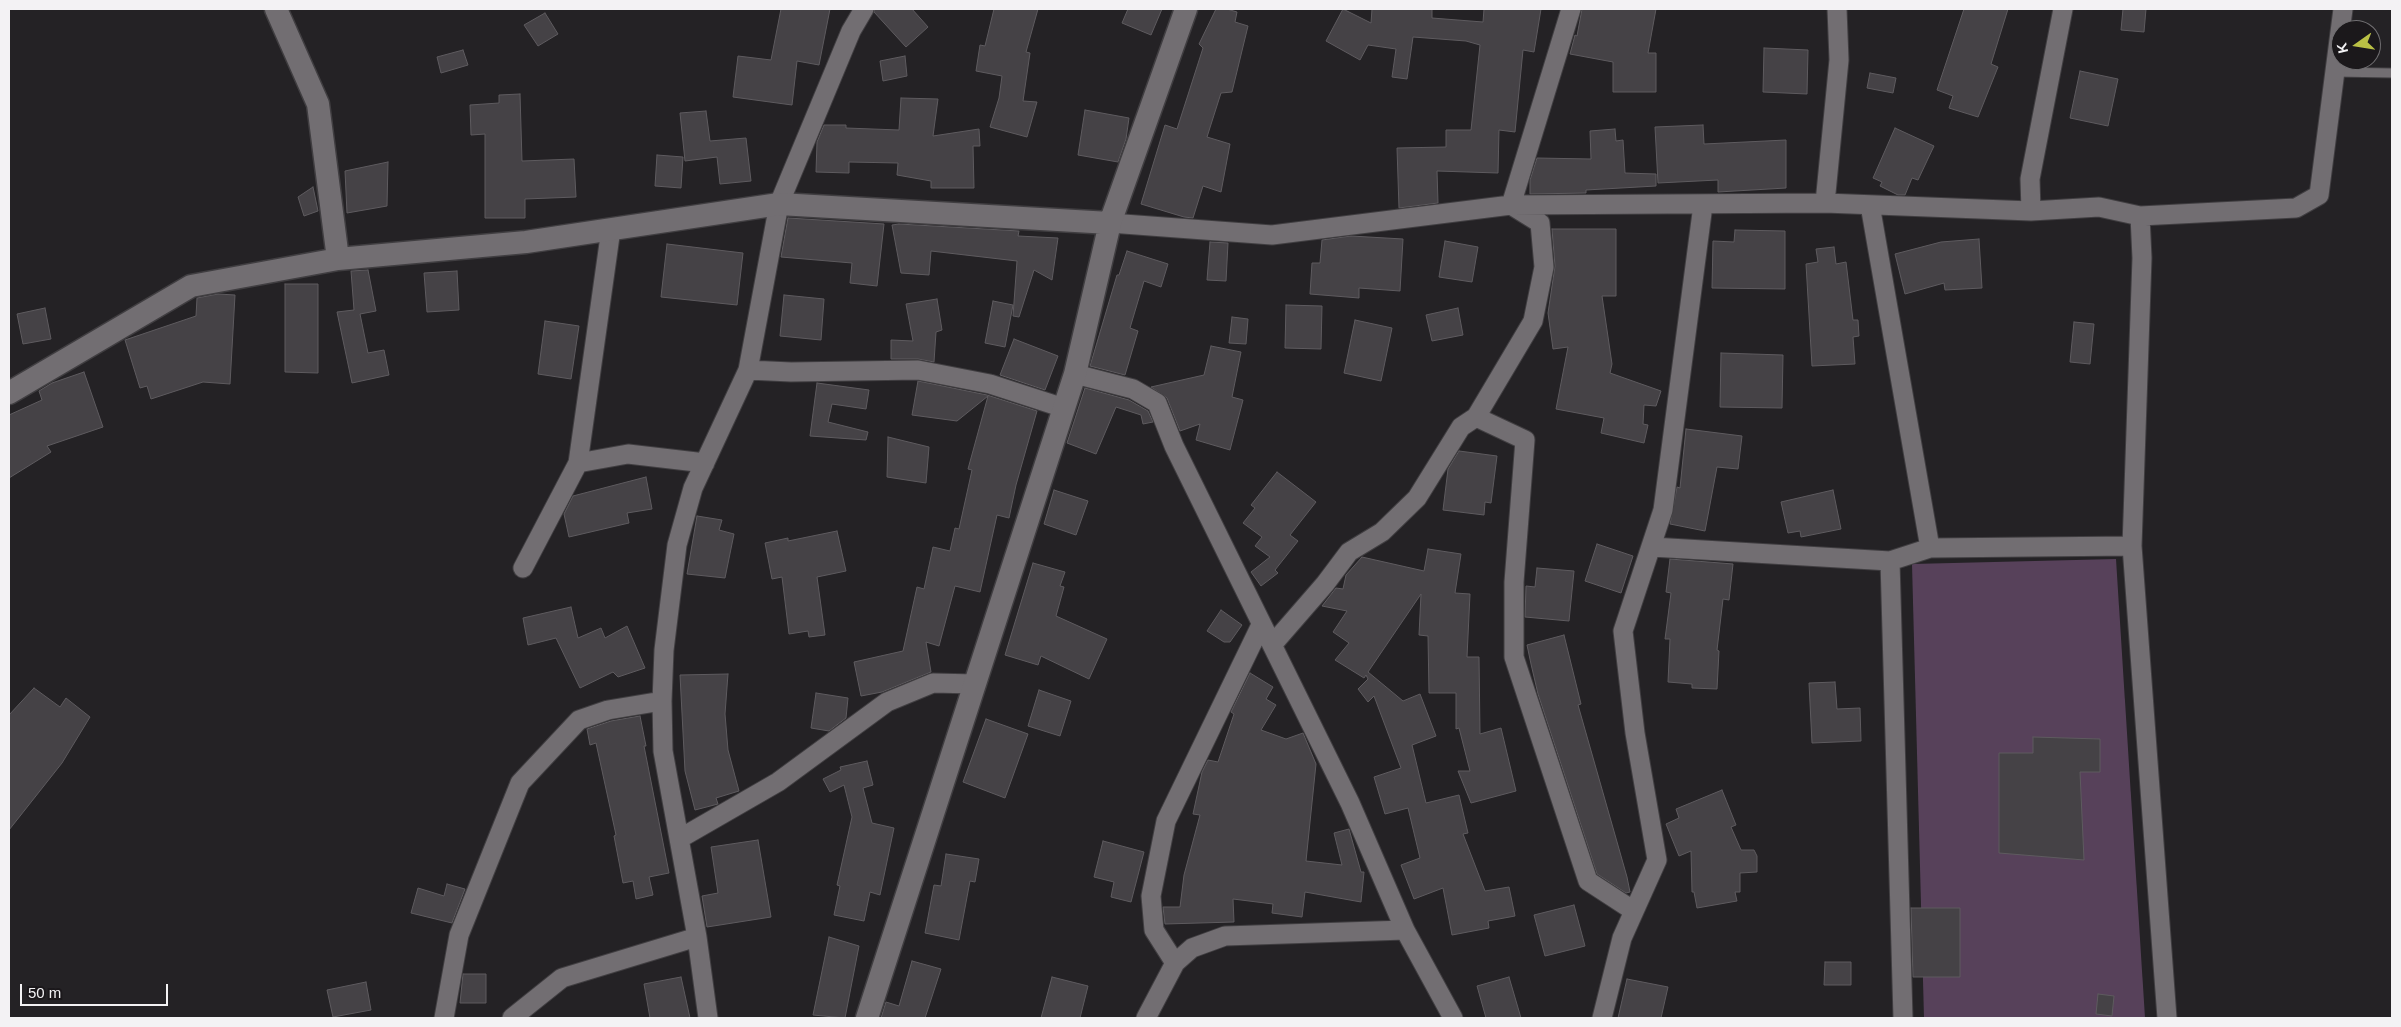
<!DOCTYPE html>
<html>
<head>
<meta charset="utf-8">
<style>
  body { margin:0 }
  #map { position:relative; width:2401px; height:1027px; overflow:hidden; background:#242225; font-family:Arial,sans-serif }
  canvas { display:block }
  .frame { position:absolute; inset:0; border:10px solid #f3f2f4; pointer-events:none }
  .north { position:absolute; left:2331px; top:20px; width:50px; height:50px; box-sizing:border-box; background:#1b181b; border:1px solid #716f72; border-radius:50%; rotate:257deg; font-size:14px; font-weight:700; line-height:20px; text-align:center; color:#f3f2f4 }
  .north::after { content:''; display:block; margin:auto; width:18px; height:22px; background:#bac045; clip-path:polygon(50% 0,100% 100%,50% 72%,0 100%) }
  .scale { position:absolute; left:20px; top:984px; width:148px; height:22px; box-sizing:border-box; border:2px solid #f3f2f4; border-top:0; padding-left:6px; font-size:15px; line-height:18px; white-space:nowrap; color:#f3f2f4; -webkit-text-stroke:4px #1b181b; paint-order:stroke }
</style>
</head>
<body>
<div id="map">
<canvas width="2401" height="1027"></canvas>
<div class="frame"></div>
<div class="north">K</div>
<div class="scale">50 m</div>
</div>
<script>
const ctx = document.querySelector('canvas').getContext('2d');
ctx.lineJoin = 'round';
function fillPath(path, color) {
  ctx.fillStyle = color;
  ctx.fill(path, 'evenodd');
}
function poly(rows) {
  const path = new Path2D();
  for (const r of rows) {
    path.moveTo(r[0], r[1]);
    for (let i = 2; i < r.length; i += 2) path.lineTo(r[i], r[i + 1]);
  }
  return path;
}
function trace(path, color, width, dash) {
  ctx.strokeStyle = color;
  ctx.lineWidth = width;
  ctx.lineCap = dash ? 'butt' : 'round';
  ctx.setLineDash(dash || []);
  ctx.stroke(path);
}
fillPath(poly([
  [2116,559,2145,1018,1924,1018,1912,564]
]), '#57415a');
const building = poly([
  [781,9,830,9,819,65,797,61,792,105,733,97,738,56,771,60,781,9],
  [875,9,912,9,928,27,906,47,874,12,875,9],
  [994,9,1038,9,1026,52,1030,53,1023,101,1037,102,1027,137,990,127,999,98,1002,76,976,71,980,45,985,46,994,9],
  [1128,9,1162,9,1151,35,1122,23,1128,9],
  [1216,9,1227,9,1237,12,1235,22,1248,26,1232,92,1221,93,1207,137,1230,144,1221,192,1203,186,1193,218,1184,217,1141,204,1165,125,1177,129,1203,48,1199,44,1216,9],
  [1343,9,1371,23,1372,9,1432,9,1432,18,1483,22,1484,9,1541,9,1534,52,1523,50,1515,132,1499,130,1498,173,1437,171,1438,203,1399,208,1397,148,1446,147,1446,130,1471,130,1480,45,1466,41,1413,37,1407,79,1392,77,1396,49,1368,45,1360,60,1326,41,1343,9],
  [1582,9,1656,9,1648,53,1656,53,1656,92,1613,92,1613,62,1570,54,1575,35,1577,36,1582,9],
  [1964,9,2008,9,1991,64,1998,67,1978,117,1949,108,1953,96,1937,90,1964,9],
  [2123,9,2146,9,2144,32,2121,30,2123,9],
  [545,13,558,34,538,46,524,25,545,13],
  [1764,48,1808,50,1807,94,1763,92,1764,48],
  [463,50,468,65,441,73,437,57,463,50],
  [905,56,907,76,883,81,880,61,905,56],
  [2080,71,2118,79,2108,126,2070,118,2080,71],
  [1870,73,1896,78,1893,93,1867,88,1870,73],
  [520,94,522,161,574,159,576,197,525,199,525,218,485,218,485,134,471,135,470,105,499,103,499,95,520,94],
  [901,98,938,99,933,136,979,129,980,146,973,146,974,188,931,188,931,181,897,175,898,163,849,162,849,173,816,172,817,142,824,125,846,125,846,128,899,130,901,98],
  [1085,110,1129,118,1126,139,1118,162,1078,155,1085,110],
  [706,111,710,141,746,138,751,181,720,184,717,157,685,161,680,113,706,111],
  [1703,125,1704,144,1786,140,1786,188,1718,192,1718,180,1658,183,1655,127,1703,125],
  [1895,128,1934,146,1918,180,1912,178,1905,195,1898,195,1880,186,1882,182,1873,178,1895,128],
  [1615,129,1616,141,1623,140,1625,173,1656,174,1656,186,1586,190,1586,193,1530,194,1530,180,1537,158,1591,159,1590,131,1615,129],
  [657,155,683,157,681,188,655,186,657,155],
  [388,162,387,206,347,213,345,171,388,162],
  [313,187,318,211,304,216,298,197,313,187],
  [788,218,884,224,877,286,850,283,852,263,781,257,788,218],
  [899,224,1019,231,1018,236,1058,238,1052,280,1034,270,1019,317,1013,316,1017,261,931,251,929,275,901,273,892,225,899,224],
  [1552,229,1616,229,1616,296,1602,296,1612,364,1610,373,1661,391,1656,406,1644,405,1643,424,1648,425,1644,443,1601,433,1604,418,1556,409,1568,347,1553,349,1548,313,1555,266,1552,229],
  [1735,230,1785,231,1785,289,1712,288,1713,241,1734,242,1735,230],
  [1351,236,1403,239,1400,291,1359,288,1359,298,1310,294,1312,263,1320,263,1322,240,1351,236],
  [1979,239,1982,288,1945,290,1944,283,1905,294,1895,254,1941,242,1979,239],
  [1445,241,1478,247,1472,282,1439,277,1445,241],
  [1210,242,1228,243,1226,281,1207,280,1210,242],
  [667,244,743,253,737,305,661,297,667,244],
  [1834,247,1836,264,1846,262,1853,320,1858,320,1859,336,1853,337,1855,364,1812,366,1806,264,1818,262,1816,249,1834,247],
  [1127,251,1168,264,1161,287,1144,281,1130,328,1138,331,1125,375,1090,366,1117,275,1119,275,1127,251],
  [368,270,376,311,360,314,368,353,384,350,389,375,352,383,337,312,354,310,351,271,368,270],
  [457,271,459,310,427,312,424,273,457,271],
  [285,284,318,284,318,373,285,372,285,284],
  [218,294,235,295,230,384,203,382,151,399,147,386,140,388,125,340,196,316,197,298,218,294],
  [784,295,824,299,821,340,780,336,784,295],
  [937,299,942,330,936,332,934,362,918,359,891,359,891,340,913,341,906,304,937,299],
  [993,301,1013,305,1005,347,985,343,993,301],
  [1286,305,1322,306,1321,349,1285,348,1286,305],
  [45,308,51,339,23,344,17,314,45,308],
  [1458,308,1463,335,1432,341,1426,315,1458,308],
  [1232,317,1248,319,1246,344,1229,343,1232,317],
  [1355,320,1392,328,1381,381,1344,373,1355,320],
  [545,321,579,326,571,379,538,374,545,321],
  [2074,322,2094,324,2090,364,2070,362,2074,322],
  [1014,339,1058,356,1045,390,1000,375,1014,339],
  [1211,346,1241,352,1232,397,1243,400,1230,450,1196,440,1200,424,1180,431,1167,398,1151,387,1204,375,1211,346],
  [1721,353,1783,355,1782,408,1720,407,1721,353],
  [84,372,103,427,47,446,51,452,9,478,9,415,42,400,39,391,52,383,84,372],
  [918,381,987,395,1037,411,1016,485,1009,518,997,515,980,592,955,586,939,646,926,642,931,672,882,692,861,696,854,662,903,651,917,587,924,589,933,547,950,551,955,528,959,529,972,470,968,469,988,396,957,421,912,415,918,381],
  [817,383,869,390,866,409,832,404,828,422,868,432,866,440,810,436,817,383],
  [1085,388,1129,400,1148,411,1153,422,1143,424,1141,415,1116,407,1096,454,1067,443,1085,388],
  [1686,429,1742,436,1738,469,1717,467,1705,531,1670,524,1677,487,1680,488,1686,429],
  [888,437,929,447,926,483,887,477,888,437],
  [1459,451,1497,456,1491,503,1485,502,1484,515,1443,510,1448,469,1459,451],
  [1277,472,1316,502,1290,535,1298,541,1275,570,1278,573,1261,586,1251,572,1270,557,1255,546,1262,537,1243,523,1255,508,1251,505,1277,472],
  [646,477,652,509,627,513,629,523,569,537,564,514,573,496,646,477],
  [1054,490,1088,501,1076,535,1044,524,1054,490],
  [1833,490,1841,529,1801,537,1800,531,1788,533,1781,502,1833,490],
  [697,516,722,520,719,530,734,534,725,578,687,574,697,516],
  [837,531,846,571,817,577,825,635,809,637,808,631,789,634,782,577,772,579,765,543,788,538,788,541,837,531],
  [1597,544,1633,556,1621,593,1585,581,1597,544],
  [1428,549,1461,554,1455,593,1470,594,1467,657,1479,657,1480,734,1501,728,1516,791,1471,803,1458,771,1470,771,1459,728,1456,729,1456,693,1429,693,1428,636,1419,635,1421,594,1368,672,1403,701,1420,694,1436,736,1412,745,1426,803,1459,795,1468,833,1463,834,1485,891,1509,887,1515,916,1488,921,1489,928,1452,935,1443,888,1414,899,1401,865,1420,858,1408,808,1385,814,1374,777,1401,768,1374,696,1368,702,1358,689,1368,679,1366,675,1364,678,1335,660,1349,643,1333,632,1347,611,1322,606,1336,588,1343,589,1346,575,1362,557,1424,571,1428,549],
  [1670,559,1733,564,1729,600,1723,599,1717,650,1719,651,1717,689,1692,688,1692,684,1668,682,1670,639,1665,639,1671,593,1666,592,1670,559],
  [1033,563,1065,572,1060,586,1064,587,1056,616,1107,639,1089,679,1041,656,1038,665,1005,655,1033,563],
  [1537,568,1574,571,1569,621,1525,617,1526,586,1535,587,1537,568],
  [571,607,578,638,601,628,605,638,627,626,645,668,618,677,613,672,580,688,556,638,528,645,523,618,571,607],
  [1221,610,1242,625,1230,642,1224,642,1207,631,1221,610],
  [1564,635,1581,704,1578,705,1627,877,1630,892,1626,893,1597,874,1538,694,1531,664,1527,645,1564,635],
  [1250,673,1273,687,1266,699,1276,705,1261,730,1286,739,1303,733,1316,764,1306,861,1342,865,1334,833,1349,829,1361,872,1364,872,1361,902,1305,892,1302,917,1272,913,1273,904,1233,899,1234,922,1165,924,1163,907,1180,907,1184,875,1200,815,1193,814,1202,772,1208,760,1218,762,1234,714,1231,712,1250,673],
  [728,674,725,714,728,750,739,791,716,798,718,804,695,810,685,771,680,675,728,674],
  [1835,682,1837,709,1860,708,1861,741,1812,743,1809,683,1835,682],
  [34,688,60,707,66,698,90,717,62,763,9,830,9,715,34,688],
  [1039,690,1071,701,1060,736,1028,726,1039,690],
  [816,693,848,698,846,718,829,731,811,728,816,693],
  [640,716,646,746,644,746,669,873,649,877,653,895,636,899,633,881,623,883,614,836,616,835,596,743,590,745,587,729,611,721,640,716],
  [986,719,1028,734,1005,798,963,782,986,719],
  [2033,737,2100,739,2100,772,2080,772,2084,860,1999,853,1999,753,2033,753,2033,737],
  [867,761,873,785,863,788,872,823,894,828,880,895,870,892,864,921,834,915,840,886,837,885,852,817,844,785,830,792,823,779,841,770,840,767,867,761],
  [1722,790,1736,825,1731,827,1741,850,1754,850,1757,856,1757,872,1740,873,1740,892,1735,892,1737,901,1697,908,1694,892,1692,892,1691,851,1679,856,1666,824,1679,818,1676,809,1722,790],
  [758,840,771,917,707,927,702,896,718,893,711,847,758,840],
  [1103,841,1144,852,1131,902,1111,897,1114,882,1094,877,1103,841],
  [946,854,979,859,975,882,970,881,959,940,925,933,934,885,941,886,946,854],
  [447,884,465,889,452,923,411,913,418,888,444,896,447,884],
  [1574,905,1585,946,1545,956,1534,915,1574,905],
  [1911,908,1960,908,1960,977,1913,977,1911,908],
  [829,937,859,946,845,1018,813,1015,829,937],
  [912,961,941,969,925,1018,881,1018,886,1002,899,1006,912,961],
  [1825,962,1851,962,1851,985,1824,985,1825,962],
  [463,974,486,974,486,1003,460,1003,463,974],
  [681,977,690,1018,650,1018,644,984,681,977],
  [1052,977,1088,986,1080,1018,1041,1018,1052,977],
  [1509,977,1521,1018,1486,1018,1477,986,1509,977],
  [1627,979,1668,987,1661,1018,1618,1018,1627,979],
  [366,982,371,1010,333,1017,327,990,366,982],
  [2098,994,2114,996,2112,1016,2096,1014,2098,994]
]);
fillPath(building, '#454246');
trace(building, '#5e5b5f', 1);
const service = poly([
  [2335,72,2392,73]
]);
const minor = poly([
  [1825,203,1839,60,1837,9],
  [1870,205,1930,548],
  [2031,211,2030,179,2063,9],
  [2140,216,2296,208,2319,195,2343,9],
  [1110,223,1272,235,1511,205,1825,203,2031,211,2099,207,2140,216,2142,258,2132,546,2167,1018],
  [748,370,791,372,918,370,990,384,1064,408],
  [1075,374,1133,389,1157,403,1174,446,1350,803,1405,930,1453,1018],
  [1476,417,1533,321,1544,267,1540,223,1511,205,1571,9],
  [578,463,611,229],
  [1652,547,1890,561,1903,1018],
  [1890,561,1930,548,2132,546],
  [523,568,578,463,628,454,705,463],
  [1272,645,1325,584,1349,552,1382,532,1417,498,1461,427,1476,417,1525,440,1514,582,1514,657,1588,881,1634,911],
  [679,839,778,782,887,702,933,683,975,684],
  [1175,963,1154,930,1151,896,1166,821,1261,625],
  [444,1018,459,935,520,783,579,720,608,710,662,701],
  [512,1018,562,978,697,937],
  [708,1018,697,937,663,751,662,701,664,650,677,545,693,488,748,370,779,204,851,31,864,9],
  [1146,1018,1175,963,1192,948,1225,936,1405,930],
  [1602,1018,1622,938,1657,860,1635,733,1623,631,1663,510,1703,205]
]);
const tertiary = poly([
  [276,9,318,104,338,259],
  [9,393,191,286,338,259,526,242,779,204,1110,223],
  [867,1018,1075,374,1110,223,1186,9]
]);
trace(service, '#403e41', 11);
trace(minor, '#403e41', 21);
trace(tertiary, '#403e41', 25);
trace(service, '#726e72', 9);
trace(minor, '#726e72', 19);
trace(tertiary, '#726e72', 22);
</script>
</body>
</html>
